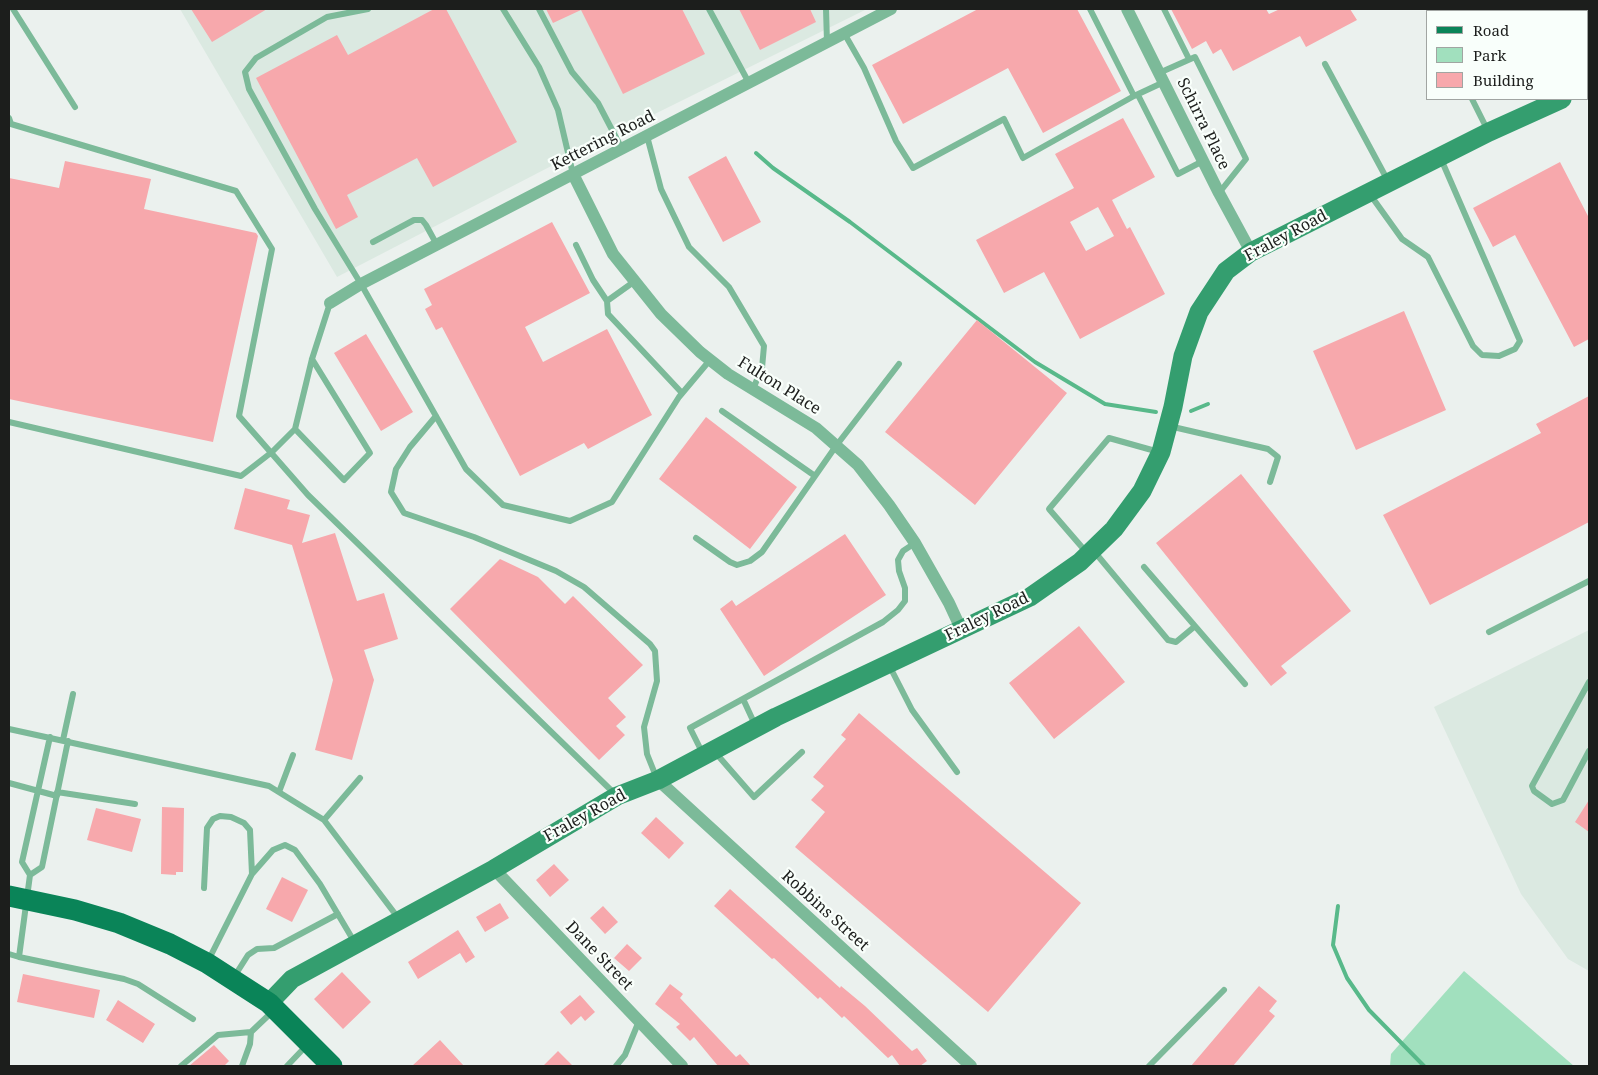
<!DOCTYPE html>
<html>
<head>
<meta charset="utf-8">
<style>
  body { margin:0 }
  #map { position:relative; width:1598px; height:1075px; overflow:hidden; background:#ebf1ee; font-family:"Noto Serif",serif }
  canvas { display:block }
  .frame { position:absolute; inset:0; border:10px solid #1c1e1c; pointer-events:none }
  .legend { position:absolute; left:1426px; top:10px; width:162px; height:90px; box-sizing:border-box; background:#f9fffb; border:1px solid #a1a5a2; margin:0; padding:6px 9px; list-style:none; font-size:15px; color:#1c1e1c }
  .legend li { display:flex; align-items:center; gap:10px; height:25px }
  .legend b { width:25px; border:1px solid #a1a5a2 }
</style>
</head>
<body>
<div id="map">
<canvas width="1598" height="1075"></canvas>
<div class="frame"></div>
<ul class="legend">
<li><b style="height:6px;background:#0a8458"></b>Road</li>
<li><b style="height:14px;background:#a1e0be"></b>Park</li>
<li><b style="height:14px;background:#f7a8ac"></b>Building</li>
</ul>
</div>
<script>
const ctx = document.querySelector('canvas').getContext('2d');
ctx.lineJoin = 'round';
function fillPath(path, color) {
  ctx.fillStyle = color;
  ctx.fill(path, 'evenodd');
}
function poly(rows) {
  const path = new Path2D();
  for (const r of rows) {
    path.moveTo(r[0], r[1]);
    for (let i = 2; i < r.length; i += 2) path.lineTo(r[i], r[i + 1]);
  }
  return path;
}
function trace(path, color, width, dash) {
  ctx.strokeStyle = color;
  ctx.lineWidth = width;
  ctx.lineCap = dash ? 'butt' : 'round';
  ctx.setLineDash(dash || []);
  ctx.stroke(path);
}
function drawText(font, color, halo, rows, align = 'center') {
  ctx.font = font + ' "Noto Serif",serif';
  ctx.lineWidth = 4.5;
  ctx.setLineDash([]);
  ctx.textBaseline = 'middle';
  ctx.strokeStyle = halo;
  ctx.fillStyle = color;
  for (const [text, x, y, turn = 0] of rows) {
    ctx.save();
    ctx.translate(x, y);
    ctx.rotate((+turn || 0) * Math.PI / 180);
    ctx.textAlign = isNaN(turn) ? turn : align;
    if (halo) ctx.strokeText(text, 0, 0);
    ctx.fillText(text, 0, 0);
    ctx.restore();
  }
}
fillPath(poly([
  [180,9,867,9,588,147,337,277],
  [1589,630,1589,971,1568,959,1521,894,1434,707]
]), '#dbe9e1');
fillPath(poly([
  [1464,971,1574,1066,1390,1066,1391,1054]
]), '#a1e0be');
trace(poly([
  [756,153,773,168,850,222,1035,362,1105,404,1156,412],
  [1191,411,1208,404],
  [1338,906,1333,945,1347,978,1369,1010,1424,1066]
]), '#58b98a', 4);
fillPath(poly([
  [191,9,267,9,212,42],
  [434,9,446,9,517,142,433,187,417,158,347,195,358,217,336,229,256,78,337,35,348,55],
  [546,9,682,9,705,54,623,94,581,10,553,23],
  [739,9,810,9,816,22,760,50],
  [978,9,1077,9,1121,91,1043,133,1008,68,903,124,872,65],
  [1171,9,1266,9,1269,14,1280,9,1350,9,1357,20,1306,47,1300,36,1233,71,1221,49,1213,54,1206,41,1192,49],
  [1123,118,1155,177,1112,200,1127,229,1130,227,1165,294,1080,339,1044,272,1004,293,976,240,1074,188,1055,154],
  [1098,207,1114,236,1086,251,1070,222],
  [726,156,761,222,723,242,688,177],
  [65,161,151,179,144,209,256,233,258,236,213,442,9,399,9,178,59,188],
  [1560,162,1589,218,1589,339,1574,347,1515,235,1493,247,1473,208],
  [552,222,590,293,525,327,543,362,607,329,652,415,588,449,584,443,520,476,442,327,436,330,425,309,432,305,424,289],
  [1404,311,1446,410,1356,450,1313,351],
  [977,320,1067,393,975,505,885,432],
  [366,334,413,412,381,431,334,353],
  [1589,396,1589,522,1430,605,1383,515,1541,433,1536,424],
  [706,417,797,487,750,549,659,479],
  [1241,474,1351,611,1281,666,1287,673,1271,686,1156,543],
  [245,488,290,500,287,509,310,515,302,543,335,533,357,601,384,593,398,639,364,650,374,680,352,760,315,750,333,680,292,545,234,529],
  [845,534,886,595,764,676,720,609,732,600,736,606],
  [500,559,538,577,565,604,573,596,643,665,608,698,626,717,616,726,625,735,599,760,450,609],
  [1079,626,1125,682,1054,739,1009,683],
  [859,713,1081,903,988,1012,795,847,825,812,811,800,824,786,813,777,846,739,841,735],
  [1589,800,1589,832,1575,822],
  [162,807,184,808,183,872,176,872,176,875,161,874],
  [96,808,141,819,132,852,87,840],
  [656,817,684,843,669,859,641,833],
  [554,864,569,880,550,897,536,880],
  [282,877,308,890,292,922,266,909],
  [730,889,840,988,841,986,865,1006,912,1051,917,1048,927,1061,920,1066,900,1066,892,1055,888,1058,844,1016,842,1018,820,997,818,999,774,958,772,959,714,906],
  [500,903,509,918,485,932,476,917],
  [603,906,618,922,605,934,590,918],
  [458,930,475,957,466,963,460,953,418,979,408,962],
  [627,944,642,958,629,971,614,958],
  [342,972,371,1002,343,1029,314,999],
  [23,974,100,990,94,1018,17,1002],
  [670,984,683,994,680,998,736,1057,740,1054,751,1066,718,1066,694,1037,690,1041,676,1027,680,1024,655,1004],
  [1259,986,1277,1001,1269,1011,1275,1016,1233,1066,1191,1066],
  [580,995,595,1012,585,1021,581,1016,571,1025,560,1012],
  [118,1000,155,1024,143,1043,106,1020],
  [440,1040,464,1066,412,1066],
  [214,1045,229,1061,224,1066,189,1066],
  [558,1051,573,1066,543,1066]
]), '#f7a8ac');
trace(poly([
  [13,9,75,107],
  [368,9,327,17,256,58,245,72,249,89,315,209,361,284,466,469,503,505,570,521,612,502,679,397,710,360],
  [503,9,539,67,558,110,573,174],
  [539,9,572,72,598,103,622,149],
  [709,9,749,83],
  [826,9,827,42],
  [1090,9,1134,96,1164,82],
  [1164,9,1189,59],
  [844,33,864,68,896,141,913,168,1004,119,1023,158,1134,96],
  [1325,64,1388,181],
  [1159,73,1195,57,1246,159,1219,193],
  [1138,95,1178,174,1203,161],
  [1472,99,1488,131],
  [9,118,11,124,236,191,272,249,239,416,308,495,616,795],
  [647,136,661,189,689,247,729,287,764,346,762,368,753,389],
  [1369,193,1402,239,1428,257,1473,346,1482,355,1499,356,1515,349,1520,341,1441,159],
  [373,242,414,220,422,220,426,225,437,245],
  [576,245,593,280,607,301],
  [635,281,607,301,608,314,682,393],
  [722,411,815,476],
  [436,416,410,447,396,469,391,492,404,513,474,537,556,571,584,587,650,644,655,651,657,681,644,727,647,754,657,779],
  [9,422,241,476,272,452,295,429,312,359,330,303],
  [1169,426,1268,449,1278,457,1270,482],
  [295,429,344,480,370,453,312,359],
  [696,538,730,562,737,565,750,561,762,552,836,446,899,364],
  [1093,550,1168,640,1176,642,1194,627],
  [1087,553,1049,509,1109,438,1159,452],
  [1144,567,1245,684],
  [1489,632,1589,581],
  [890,667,912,710,957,772],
  [1589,682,1532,786,1534,791,1552,804,1563,800,1589,751],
  [744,701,756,727],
  [9,729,269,786,324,820],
  [50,737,22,862,30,875,19,957,124,979,138,984,193,1019],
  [63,740,73,694],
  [714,751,754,797,802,752],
  [703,754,690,728,883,622,898,610,905,601,905,588,899,571,898,560,903,551,915,543],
  [360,778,324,820,399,919],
  [9,783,57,796],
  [57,792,135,804],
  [279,792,293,755],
  [30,875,42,867,68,741],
  [204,888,207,828,213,819,220,816,231,817,244,823,250,830,252,874],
  [9,954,19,957],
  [209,959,252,874,273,850,285,845,295,850,320,884,355,943],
  [234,977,248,955,257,949,274,948,338,914],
  [181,1066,218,1035,251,1032,272,1012],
  [242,1066,250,1044,251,1032],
  [287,1066,307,1045],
  [616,1066,625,1055,639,1021],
  [1149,1066,1224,990]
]), '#7cba99', 6);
trace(poly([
  [1127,9,1219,193,1251,252],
  [573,174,613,254,661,314,700,352,728,374,816,428,858,465,889,505,915,543,949,603,962,631],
  [330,303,361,284,891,9],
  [658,780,971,1066],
  [494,869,682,1066]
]), '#7cba99', 12);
trace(poly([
  [1587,87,1589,86],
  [269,1003,292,979,494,869,617,796,658,780,776,717,1030,597,1080,562,1114,529,1142,491,1161,452,1173,407,1183,356,1199,312,1226,271,1251,252,1489,132,1562,99]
]), '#349e6f', 19);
trace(poly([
  [9,896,75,910,119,923,170,944,207,963,269,1003,332,1066]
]), '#0a8458', 21);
drawText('16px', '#1c1e1c', '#f9fffb', [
  ["Schirra Place",1203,124,64],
  ["Kettering Road",603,141,-27],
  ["Fraley Road",1286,236,-28],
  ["Fulton Place",779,386,32],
  ["Fraley Road",987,617,-26],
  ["Fraley Road",585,816,-29],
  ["Robbins Street",825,911,42],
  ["Dane Street",599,956,46]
]);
</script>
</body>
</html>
